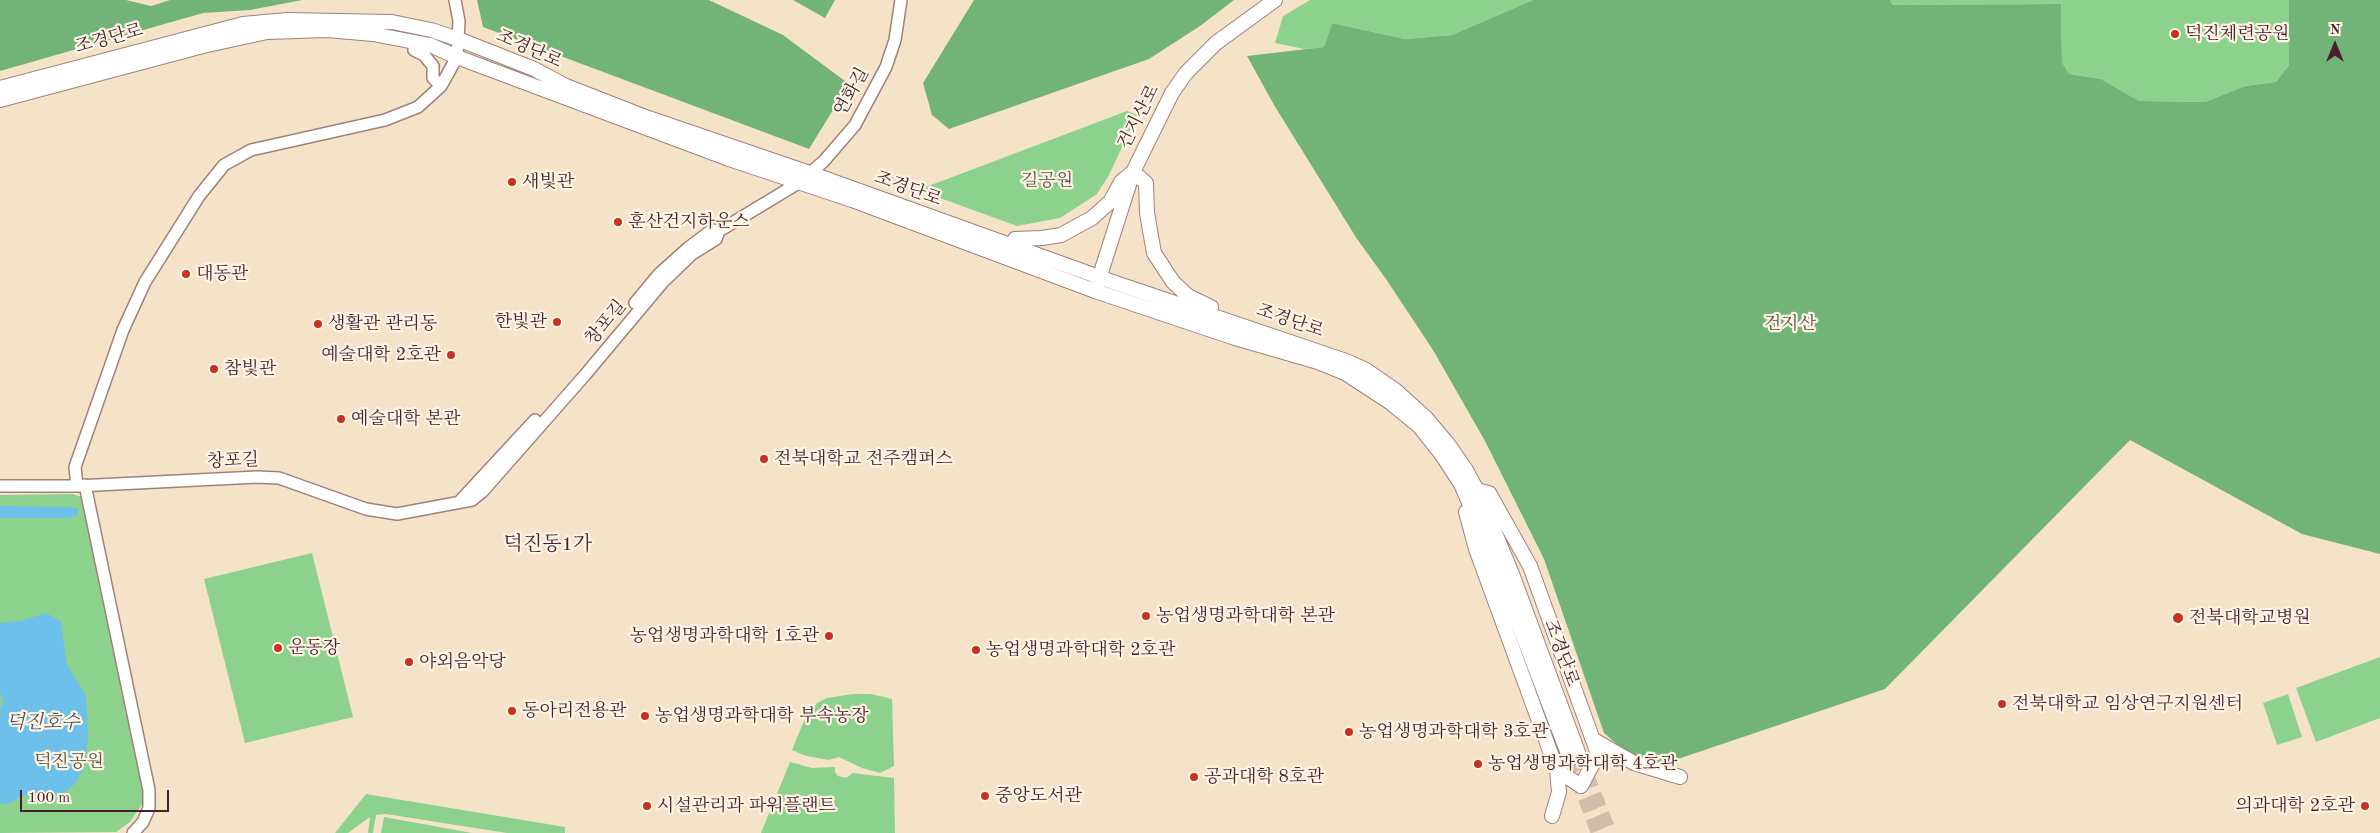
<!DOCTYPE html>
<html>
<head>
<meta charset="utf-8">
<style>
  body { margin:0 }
  #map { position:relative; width:2380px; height:833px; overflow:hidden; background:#f5e3c9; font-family:"Old Standard TT",serif }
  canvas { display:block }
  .north { position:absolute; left:2310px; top:20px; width:50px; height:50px; -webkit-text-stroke:4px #fcf5e5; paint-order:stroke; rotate:0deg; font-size:14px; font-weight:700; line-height:20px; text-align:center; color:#4a1f2b }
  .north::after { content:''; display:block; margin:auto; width:18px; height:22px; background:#4a1f2b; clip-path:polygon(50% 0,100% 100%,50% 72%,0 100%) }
  .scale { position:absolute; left:20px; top:790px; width:149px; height:22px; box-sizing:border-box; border:2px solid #4a1f2b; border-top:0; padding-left:6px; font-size:15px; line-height:18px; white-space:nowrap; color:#4a1f2b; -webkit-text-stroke:4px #fcf5e5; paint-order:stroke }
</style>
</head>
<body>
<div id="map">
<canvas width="2380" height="833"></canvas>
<div class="north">N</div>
<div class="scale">100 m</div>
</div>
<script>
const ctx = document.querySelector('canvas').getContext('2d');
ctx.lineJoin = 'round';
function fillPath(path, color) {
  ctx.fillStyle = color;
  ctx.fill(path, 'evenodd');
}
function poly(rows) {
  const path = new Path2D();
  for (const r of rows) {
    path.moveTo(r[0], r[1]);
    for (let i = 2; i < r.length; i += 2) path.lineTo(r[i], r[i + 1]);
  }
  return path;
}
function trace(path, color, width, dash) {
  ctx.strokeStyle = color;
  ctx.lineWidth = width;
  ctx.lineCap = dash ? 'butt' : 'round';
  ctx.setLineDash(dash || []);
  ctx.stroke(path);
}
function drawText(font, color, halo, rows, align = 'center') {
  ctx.font = font + ' "Old Standard TT","Noto Serif KR",serif';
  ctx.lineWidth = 4.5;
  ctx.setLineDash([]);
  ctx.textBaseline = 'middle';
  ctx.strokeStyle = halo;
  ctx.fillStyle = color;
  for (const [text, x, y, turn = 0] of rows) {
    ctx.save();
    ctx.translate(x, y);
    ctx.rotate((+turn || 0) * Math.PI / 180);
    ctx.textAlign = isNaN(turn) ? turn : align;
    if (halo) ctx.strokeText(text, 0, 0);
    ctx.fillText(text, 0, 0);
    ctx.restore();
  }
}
fillPath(poly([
  [1310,0,1533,0,1452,35,1405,39,1332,23,1324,47,1304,49,1275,43,1283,16],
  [1890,0,2289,0,2289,65,2276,82,2245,86,2205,102,2139,101,2101,79,2069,74,2062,62,2061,4,1891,5],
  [1127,111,1137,115,1109,175,1097,194,1060,218,1017,226,918,190],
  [72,494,83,497,145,786,145,800,130,822,116,832,0,833,0,495],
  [312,553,353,717,245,743,204,579],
  [2380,657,2380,718,2316,742,2296,688],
  [853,694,871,694,892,699,894,766,880,773,862,768,839,757,829,760,806,756,792,750,803,723,817,703,827,698],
  [2288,694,2302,737,2277,745,2263,703],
  [790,762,812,768,835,767,835,772,838,776,846,778,853,773,894,778,895,833,761,833],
  [366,794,565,827,565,833,507,833,386,814,376,815,373,833,368,833,370,817,348,833,335,833],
  [384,817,472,833,381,833]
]), '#8dd28c');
fillPath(poly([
  [0,0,126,0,151,6,170,0,302,0,250,10,203,13,0,71],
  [477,0,709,0,783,35,849,84,809,149,483,27],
  [793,0,835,0,825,18],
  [974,0,1234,0,1200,26,1149,59,949,129,932,115,923,83],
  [1533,0,1890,0,1892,5,2061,4,2062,62,2069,74,2101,79,2139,101,2205,102,2245,86,2276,82,2289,65,2289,0,2380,0,2380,554,2302,534,2130,440,1885,689,1669,762,1648,763,1626,752,1604,733,1544,559,1485,441,1433,350,1386,279,1357,239,1274,105,1247,56,1324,47,1332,23,1405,39,1452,35]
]), '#72b478');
fillPath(poly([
  [0,506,67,507,78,508,78,515,68,518,0,518],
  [46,613,61,621,67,665,86,695,88,736,85,765,75,784,58,797,36,793,20,797,8,804,0,804,0,711,3,700,0,693,0,623,21,621]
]), '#6dc0e9');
trace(poly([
  [1579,755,1610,833],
  [1570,759,1598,833]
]), '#d3bca9', 14, [14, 7]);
const minor = poly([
  [415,42,414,50,424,55,433,66,433,78,441,86],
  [635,303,659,274,688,248,712,230,719,231,800,182,824,161,855,125,886,67,895,40,901,0],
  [85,485,149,790,149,808,143,822,133,833],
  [0,486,77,486,257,477,279,478,366,509,397,514,472,500,483,491,585,375,663,282,692,254,716,239,719,231],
  [77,486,75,467,123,330,145,282,199,196,224,165,251,150,385,120,418,107,441,86,457,57,459,21,455,0],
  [460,501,535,420]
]);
const tertiary = poly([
  [0,88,243,24,287,20,392,22,431,30,458,39,534,69,566,86,643,116,810,173,1113,282,1346,361,1366,370,1395,390,1426,418,1448,444,1466,470,1479,494,1512,574,1579,755],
  [0,100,203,46,267,32,327,30,373,34,430,45,457,57,729,159,852,200,1095,291,1235,338,1318,362,1345,373,1391,403,1419,426,1442,455,1461,484,1499,573,1570,759],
  [1012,246,1015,239,1042,238,1061,235,1092,218,1110,202,1121,182,1133,172,1146,183,1147,213,1154,253,1173,282,1188,296,1211,307],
  [1097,285,1133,172,1172,93,1186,73,1216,43,1275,0],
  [1476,490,1489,493,1530,566,1598,754,1581,786,1557,770],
  [1466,512,1476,549,1557,770,1559,792,1552,816],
  [1594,740,1634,763,1680,777]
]);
trace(minor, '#a0817a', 14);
trace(tertiary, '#a0817a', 16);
trace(minor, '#fff', 11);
trace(tertiary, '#fff', 14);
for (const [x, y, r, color] of [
  [2175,34,5,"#c8321e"],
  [512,182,5,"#c8321e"],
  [618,222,5,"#c8321e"],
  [186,274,5,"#c8321e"],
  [557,322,5,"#c8321e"],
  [318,324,5,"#c8321e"],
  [451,355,5,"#c8321e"],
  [214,369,5,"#c8321e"],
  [341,419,5,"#c8321e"],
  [764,459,5,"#c8321e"],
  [1146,616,5,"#c8321e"],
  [2178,618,6,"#c8321e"],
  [829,636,5,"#c8321e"],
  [278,648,5,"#c8321e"],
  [976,650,5,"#c8321e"],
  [409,662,5,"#c8321e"],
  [2002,704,5,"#c8321e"],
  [512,711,5,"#c8321e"],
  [645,716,5,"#c8321e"],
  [1349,732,5,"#c8321e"],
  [1478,764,5,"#c8321e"],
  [1194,777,5,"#c8321e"],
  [985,796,5,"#c8321e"],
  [647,806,5,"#c8321e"],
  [2365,806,5,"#c8321e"]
]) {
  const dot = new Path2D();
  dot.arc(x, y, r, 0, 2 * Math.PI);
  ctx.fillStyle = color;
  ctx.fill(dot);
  trace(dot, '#fcf5e5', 2);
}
drawText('18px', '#4a1f2b', '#fcf5e5', [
  ["덕진체련공원",2185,34],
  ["새빛관",522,182],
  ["훈산건지하운스",628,222],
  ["대동관",196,274],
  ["한빛관",547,322,"right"],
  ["생활관 관리동",328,324],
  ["예술대학 2호관",441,355,"right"],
  ["참빛관",224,369],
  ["예술대학 본관",351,419],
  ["전북대학교 전주캠퍼스",774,459],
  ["농업생명과학대학 본관",1156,616],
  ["전북대학교병원",2189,618],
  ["농업생명과학대학 1호관",819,636,"right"],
  ["운동장",288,648],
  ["농업생명과학대학 2호관",986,650],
  ["야외음악당",419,662],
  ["전북대학교 임상연구지원센터",2012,704],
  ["동아리전용관",522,711],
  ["농업생명과학대학 부속농장",655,716],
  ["농업생명과학대학 3호관",1359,732],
  ["농업생명과학대학 4호관",1488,764],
  ["공과대학 8호관",1204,777],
  ["중앙도서관",995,796],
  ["시설관리과 파워플랜트",657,806],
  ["의과대학 2호관",2355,806,"right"]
], 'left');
drawText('18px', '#4a1f2b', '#fcf5e5', [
  ["조경단로",109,39,-15],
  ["조경단로",529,49,24],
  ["연화길",852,92,-61],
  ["건지산로",1139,117,-63],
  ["조경단로",908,189,20],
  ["조경단로",1290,321,19],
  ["창포길",606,323,-50],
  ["창포길",233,461,-2],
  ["조경단로",1561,653,70]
]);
drawText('18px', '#5e5548', '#fcf5e5', [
  ["길공원",1047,181],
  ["건지산",1790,324],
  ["덕진공원",69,762]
]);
drawText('italic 19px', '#544f64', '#fcf5e5', [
  ["덕진호수",43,723]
]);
drawText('20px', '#4a1f2b', '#fcf5e5', [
  ["덕진동1가",548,545]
]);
</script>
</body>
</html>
